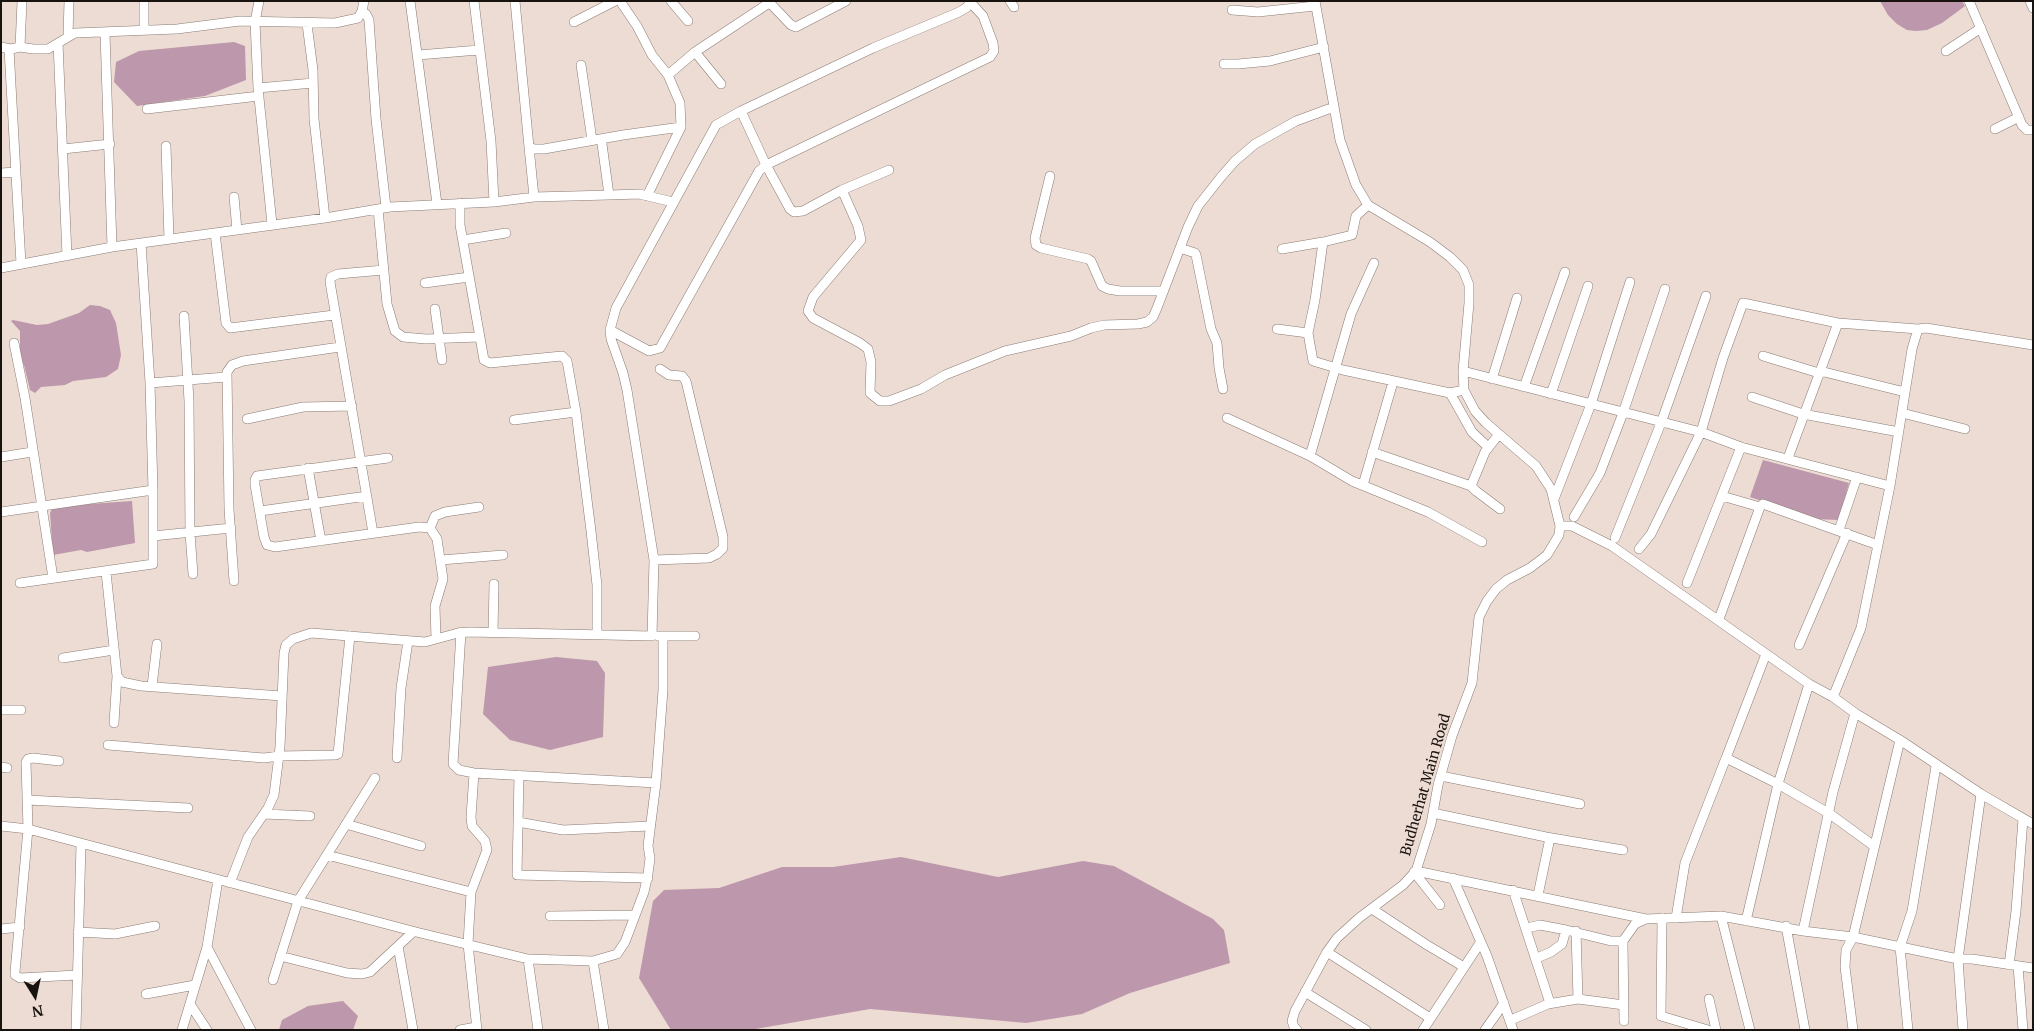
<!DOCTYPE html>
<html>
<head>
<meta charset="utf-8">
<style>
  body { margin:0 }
  #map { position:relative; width:2034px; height:1031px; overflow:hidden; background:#eddcd3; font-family:Merriweather,serif }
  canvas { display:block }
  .frame { position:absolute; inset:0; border:2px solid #191310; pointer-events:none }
  .north { position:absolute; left:10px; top:971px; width:50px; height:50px; -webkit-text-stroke:4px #eddcd3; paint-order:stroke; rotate:170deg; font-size:14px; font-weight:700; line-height:20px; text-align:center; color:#191310 }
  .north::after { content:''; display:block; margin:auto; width:18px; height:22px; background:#191310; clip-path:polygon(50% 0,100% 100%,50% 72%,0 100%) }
</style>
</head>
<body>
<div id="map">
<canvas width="2034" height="1031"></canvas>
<div class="frame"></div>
<div class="north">N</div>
</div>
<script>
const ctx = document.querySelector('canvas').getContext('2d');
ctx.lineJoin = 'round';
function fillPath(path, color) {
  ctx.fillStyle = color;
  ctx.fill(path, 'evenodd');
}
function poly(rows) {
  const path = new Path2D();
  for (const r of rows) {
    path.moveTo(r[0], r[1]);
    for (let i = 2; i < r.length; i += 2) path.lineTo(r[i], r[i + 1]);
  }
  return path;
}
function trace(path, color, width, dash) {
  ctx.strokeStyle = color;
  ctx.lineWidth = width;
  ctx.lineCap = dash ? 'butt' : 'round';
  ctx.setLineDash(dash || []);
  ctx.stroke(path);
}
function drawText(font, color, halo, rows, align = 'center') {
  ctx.font = font + ' Merriweather,serif';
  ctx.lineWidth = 4.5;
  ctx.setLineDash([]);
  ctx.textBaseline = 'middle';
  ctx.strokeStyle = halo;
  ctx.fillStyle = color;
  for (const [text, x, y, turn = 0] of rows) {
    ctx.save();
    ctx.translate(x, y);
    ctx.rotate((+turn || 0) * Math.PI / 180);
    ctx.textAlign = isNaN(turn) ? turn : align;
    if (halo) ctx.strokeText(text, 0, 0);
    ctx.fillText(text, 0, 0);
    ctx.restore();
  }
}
fillPath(poly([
  [1880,1,1962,1,1965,6,1942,23,1927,30,1916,31,1907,30,1897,24,1888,15],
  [234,42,245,46,246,80,205,96,137,106,114,82,116,62,139,51],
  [90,305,100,306,110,310,116,323,121,355,118,369,106,377,73,381,65,385,41,387,35,393,30,390,24,365,20,359,20,331,11,321,13,320,37,325,48,324,79,313],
  [1763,460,1849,483,1839,520,1813,519,1750,497],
  [132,501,135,543,87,552,81,550,53,555,50,513,52,509,76,505],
  [556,657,597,661,605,673,603,737,550,750,510,740,483,714,488,667],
  [901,857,998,877,1083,861,1114,866,1213,919,1224,930,1230,963,1130,993,1082,1014,1026,1023,870,1009,750,1030,671,1030,639,978,653,901,664,890,719,888,782,867,833,867],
  [343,1001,358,1016,353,1030,279,1030,282,1020,308,1006]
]), '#bd97ac');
const minor = poly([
  [144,1,144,30],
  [259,1,255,22,258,88,272,224],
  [410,1,437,204],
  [474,1,491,141,494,202],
  [515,1,529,147,534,149,544,149,623,135,681,127],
  [620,1,637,26,652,55,668,75],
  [671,1,688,21],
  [768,1,791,25,796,27,846,1],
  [1010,1,1014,7],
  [1969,1,2022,125,2027,130,2033,130],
  [2030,1,2033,8],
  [1232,10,1258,12,1315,6],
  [362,11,366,14,369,20,376,119,386,207],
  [574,22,615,1],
  [307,24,313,70,314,119,325,218],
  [105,33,112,247],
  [68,36,69,1],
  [58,43,67,256],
  [1,47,11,49,20,47,33,49,48,49,75,33,177,29,240,21,335,23,358,18,362,11,364,1],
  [20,47,22,1],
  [9,49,21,264],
  [1946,51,1981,28],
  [695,52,721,84],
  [418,55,479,50],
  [1224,64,1238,64,1270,61,1324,47],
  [581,65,592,140],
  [258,88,313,83],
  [147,109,259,96],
  [741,111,766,165,790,209,794,212,803,211,842,190,889,170],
  [1995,129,2019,117],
  [602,144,609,195],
  [166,146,169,239],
  [529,147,534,197],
  [63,149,110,144],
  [1,173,16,172],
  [1050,176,1035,238,1036,245,1041,248,1088,259,1091,261,1102,286,1108,289,1120,291,1163,291],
  [842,190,858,226,861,240,813,297,808,311,813,318,860,343,868,349,871,362,870,393,880,401,889,401,921,389,945,375,1005,351,1071,336,1091,328,1104,325,1138,324,1147,322,1153,317,1157,308,1188,227,1198,206,1221,177,1235,161,1255,144,1296,121,1334,107],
  [647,196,681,127,680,103,668,75,695,52,769,3],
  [234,197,237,230],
  [460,203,460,225,484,360,490,363,562,356,567,361,576,412,591,531,597,585,597,635],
  [378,209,387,304,395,331,403,337,426,339,479,337],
  [215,233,226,323,230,328,334,315],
  [463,240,506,233],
  [1180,248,1195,253,1196,255,1211,329,1217,343,1219,368,1223,389],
  [1282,249,1323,242,1352,235,1356,216,1368,205],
  [1,268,112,247,325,218,390,207,494,202,534,197,609,195,639,194,673,202],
  [425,283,469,277],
  [435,309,442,360],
  [184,316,189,401,190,533,193,574],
  [1277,329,1308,333,1313,361,1343,370,1450,393,1464,390],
  [610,330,649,351,660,348,759,171,766,165,990,57,994,51,993,43,983,16,972,4],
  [1308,333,1315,300,1323,242],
  [14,343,25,398,53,578],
  [1763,356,1819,373],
  [1463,371,1701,432,1741,447,1890,486],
  [1820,371,1905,392],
  [1492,379,1517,298],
  [150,383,226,377],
  [1524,387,1565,272],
  [1450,393,1472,432,1488,447],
  [1551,394,1588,286],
  [1752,397,1803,414,1899,432],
  [1902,413,1965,429],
  [1227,418,1310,456,1352,481,1428,512,1482,542],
  [247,419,303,407,352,406],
  [514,420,576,412],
  [1499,434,1485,452,1471,486,1476,491,1500,509],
  [1372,452,1471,486],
  [1310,456,1351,314,1374,263],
  [1,457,32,452],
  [388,458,257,476,255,480,255,485,264,537,267,545,275,547,419,527,430,528,437,539,443,579,435,606,436,639],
  [1788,458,1838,323],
  [308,468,321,541],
  [1363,485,1393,382],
  [1722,496,1760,507],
  [1554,499,1591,404,1630,282],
  [260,511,367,496],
  [1,512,153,490],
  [1574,517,1600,473,1623,413,1665,289],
  [1560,526,1572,526,1612,546,1809,684,1833,697,1855,713,1900,740,1981,794,2033,824],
  [430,528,435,516,445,512,479,507],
  [1839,530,1857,477],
  [373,533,330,282,331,277,338,274,384,270],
  [153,536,231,528],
  [1615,538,1661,423,1706,296],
  [1639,549,1651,534,1701,432,1723,358,1743,303,1838,323,1918,329],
  [441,560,503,555],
  [654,560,709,558,717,554,723,548,723,537,686,381,682,376,669,375,660,369],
  [106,572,117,676,122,682,141,686,282,696],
  [234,581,229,509,227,372,232,365,243,361,340,347],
  [20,583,153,564,153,490,150,383,141,243],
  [1687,583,1741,447],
  [1719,619,1760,507,1763,504,1878,545],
  [461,632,453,764,459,770,474,773,656,783],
  [493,632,494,584],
  [658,636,695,636],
  [1799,645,1847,533],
  [1766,654,1726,758,1778,784,1809,684],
  [63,658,114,650],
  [152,686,157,644],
  [1833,697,1861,628,1890,486,1912,349,1918,329,1926,328,2033,345],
  [1,710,21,710],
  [114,723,117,676],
  [108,745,264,758,279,756,336,755,338,754,350,636],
  [397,758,401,688,408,641],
  [59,761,33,758,28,759,26,762,28,829,15,972,15,975,20,978,77,975],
  [1,767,7,768],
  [474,773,471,817,472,826,485,841,487,850,471,892,468,944,477,1030],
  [519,775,517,875,648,878],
  [1441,776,1580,804],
  [27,800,188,808],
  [1433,813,1546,837,1623,850],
  [264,814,310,816],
  [518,822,563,830,650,826],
  [346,824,421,846],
  [1,826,28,829,416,932,528,959,538,1030],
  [327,855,471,892],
  [1416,871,1646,919,1721,916,1803,931,1853,937,1958,959,1972,959,2033,968],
  [1414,872,1440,905],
  [1453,878,1487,956,1513,1030],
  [230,883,248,837,268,808,274,795,280,747,284,653,286,645,293,639,311,633,425,642,458,633,469,632,652,636,654,560,627,390,623,373,611,339,610,330,616,308,716,125,741,111,873,48,957,13,966,8,972,1],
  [1538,895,1550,838],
  [1372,909,1427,945,1464,967],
  [550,916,635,915],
  [1721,916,1750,1030],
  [1662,918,1661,1016,1708,1030],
  [1676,918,1685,863,1726,758],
  [1746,921,1778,784,1830,814,1874,846],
  [1786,926,1805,1030],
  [1527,928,1540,925,1566,930,1562,944,1551,952,1537,958],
  [1,929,20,927],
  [1566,930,1611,941,1623,941,1635,924,1646,919],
  [1576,931,1578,999],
  [1803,931,1833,792,1855,713],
  [78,932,115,934,155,926],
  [1623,941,1624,1021],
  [398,946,413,1030],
  [207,947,251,1030],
  [1327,952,1430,1018],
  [280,956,347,973,362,974,370,972,413,932],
  [528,959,593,961,604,1030],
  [593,961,617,954,625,942,644,892,648,874,650,858,648,846,656,783,663,690,663,636],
  [2009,965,2016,911,2023,819],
  [2018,966,2023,1030],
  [273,980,298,901,375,778],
  [1305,992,1366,1030],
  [146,994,195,985],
  [1709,999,1716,1030],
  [190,1004,207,1030],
  [1548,1004,1578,999,1624,1005],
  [1511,1020,1548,1004,1549,1000,1513,890],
  [76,1030,81,844],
  [182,1030,207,947,218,880],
  [460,1030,476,1027],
  [1297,1030,1294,1027,1292,1021,1295,1011,1327,952,1337,938,1359,918,1403,885,1416,871,1431,824,1438,785,1452,736,1472,683,1479,617,1487,601,1496,589,1507,580,1530,568,1547,555,1559,535,1560,526,1551,489,1536,466,1486,423,1475,411,1464,390,1463,371,1469,303,1469,285,1463,270,1450,257,1430,242,1368,205,1356,185,1340,140,1315,1],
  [1423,1030,1480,943],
  [1485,1030,1504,1003],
  [1853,1030,1845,967,1846,950,1853,937,1900,740],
  [1908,1030,1900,947,1912,911,1936,766],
  [1963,1030,1958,959,1981,794]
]);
trace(minor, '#8a7b73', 10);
trace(minor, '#fff', 9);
drawText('14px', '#191310', '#eddcd3', [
  ["Budherhat Main Road",1426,785,-74]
]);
</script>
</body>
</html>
